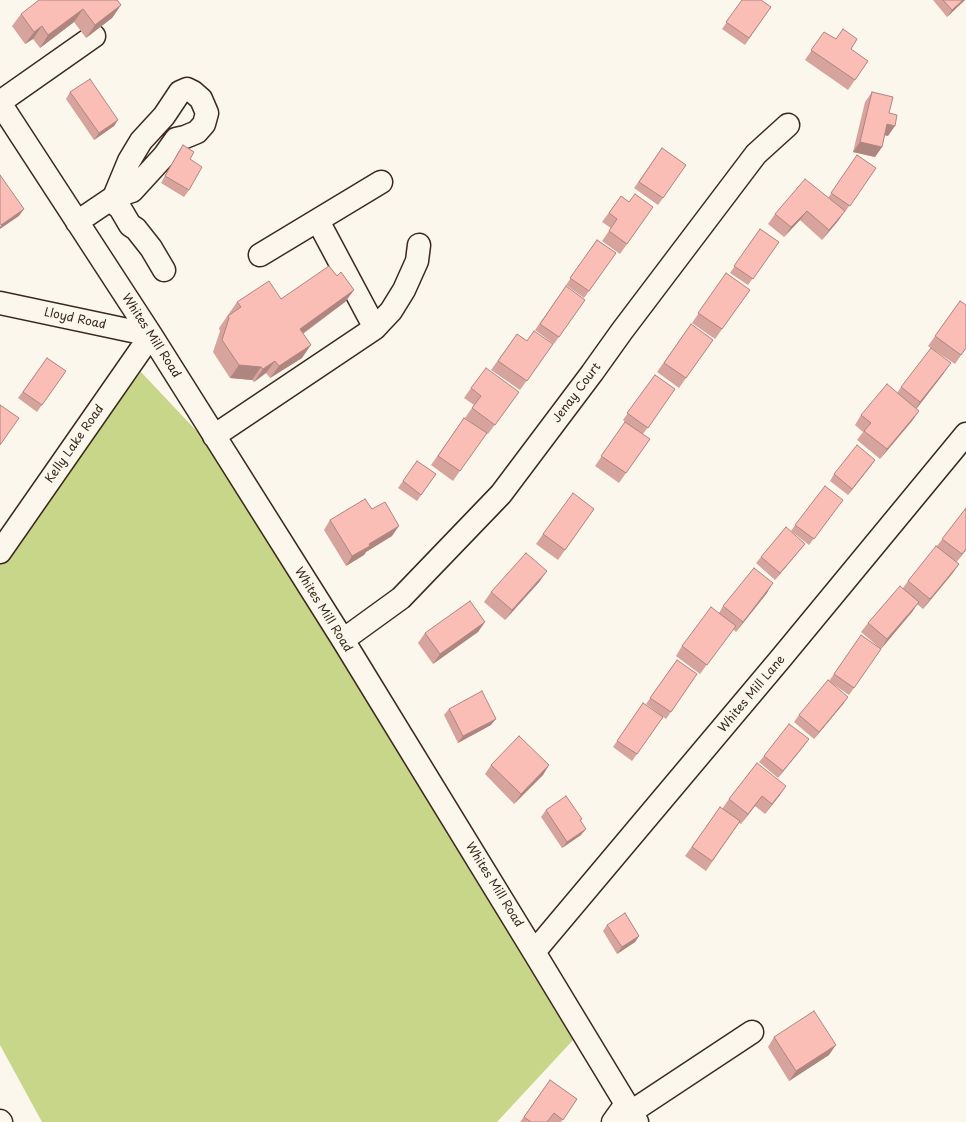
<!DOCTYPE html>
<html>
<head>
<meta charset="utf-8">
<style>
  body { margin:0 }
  canvas { display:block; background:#fbf7ec }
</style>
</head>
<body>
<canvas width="966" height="1122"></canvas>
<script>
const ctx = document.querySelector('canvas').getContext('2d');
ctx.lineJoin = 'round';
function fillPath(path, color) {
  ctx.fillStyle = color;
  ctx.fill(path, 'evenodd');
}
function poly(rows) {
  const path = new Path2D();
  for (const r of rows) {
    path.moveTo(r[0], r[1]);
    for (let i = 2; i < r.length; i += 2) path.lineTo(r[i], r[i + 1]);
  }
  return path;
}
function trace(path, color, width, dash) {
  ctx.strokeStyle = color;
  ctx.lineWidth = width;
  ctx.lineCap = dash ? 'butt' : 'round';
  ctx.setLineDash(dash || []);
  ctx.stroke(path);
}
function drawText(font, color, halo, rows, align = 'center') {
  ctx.font = font + ' "Playpen Sans",sans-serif';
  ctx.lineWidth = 3;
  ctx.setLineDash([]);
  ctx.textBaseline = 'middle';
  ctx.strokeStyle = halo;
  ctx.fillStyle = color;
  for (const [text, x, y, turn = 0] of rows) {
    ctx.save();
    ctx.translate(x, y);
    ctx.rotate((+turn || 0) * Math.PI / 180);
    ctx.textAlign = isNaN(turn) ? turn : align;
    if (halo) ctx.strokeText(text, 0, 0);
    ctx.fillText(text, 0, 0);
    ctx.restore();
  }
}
fillPath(poly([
  [141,372,257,495,587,1025,497,1122,42,1122,0,1045,0,557]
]), '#c8d689');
const minor = poly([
  [0,102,94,36],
  [0,103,151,335,343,640,534,952,637,1122],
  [110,200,120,208,130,225,136,229,151,248,164,270],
  [318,221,375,328],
  [77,222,114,197,129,161,141,141,164,116,180,92,187,89,193,92,201,99,207,113,204,124,197,132,185,137,176,139,164,156,132,191,114,197],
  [260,255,381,182],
  [0,303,151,335],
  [214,436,375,328,391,311,404,290,417,261,419,245],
  [0,552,151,335],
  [343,640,401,598,501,494,592,373,622,331,756,154,788,125],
  [534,952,782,657,966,434],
  [631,1112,752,1032],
  [0,1121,1,1122],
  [613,1122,626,1104]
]);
trace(minor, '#3b2a1e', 25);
trace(minor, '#fbf7ec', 22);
fillPath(poly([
  [742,0,771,7,745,45,722,29],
  [933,0,965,0,947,17],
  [121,5,112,18,86,38,74,22,40,48,33,39,25,44,12,26,21,14],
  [824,32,868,61,848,90,805,60],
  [70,92,118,120,114,126,94,140,66,99],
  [872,92,888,136,885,135,882,147,875,157,853,152,865,102],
  [183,145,190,159,189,190,184,197,161,183,178,152],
  [662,148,686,165,658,205,634,188],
  [857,155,876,168,845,212,844,212,838,221,822,240,800,220,784,237,768,224,775,214,828,198],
  [621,196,629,202,653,207,620,254,602,241,611,228,602,222],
  [760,229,779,242,748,285,730,273],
  [597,240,616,253,584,298,566,285],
  [726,273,750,290,715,339,692,323],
  [337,276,354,290,345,302,303,334,302,358,270,378,266,373,254,382,252,380,230,378,213,352,220,331,219,328,237,302,281,299],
  [566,286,585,300,554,344,535,330],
  [960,301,966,348,955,364,928,346],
  [691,324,713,340,679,388,657,372],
  [517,334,527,341,553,344,520,390,491,370],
  [47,358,66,371,37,412,18,398],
  [944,373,916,409,919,411,912,421,880,459,857,440,863,432,855,425,861,415,897,393,901,387],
  [655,375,675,389,643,434,650,439,619,483,595,466,625,422,623,420],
  [471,388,519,392,488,434,486,433,453,481,431,465,464,418,482,430,465,418,474,405,464,398],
  [875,460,848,495,830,481,834,474],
  [417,461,436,474,417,501,398,488],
  [843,500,809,545,791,531,795,525],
  [966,508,966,550,956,562,959,564,952,574,923,609,917,604,912,612,881,649,861,632,868,623,903,588,908,581,937,546],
  [372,509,392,536,366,552,364,555,346,566,324,530,330,520],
  [594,509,558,560,536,544,543,534],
  [805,544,775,580,756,563,761,557],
  [540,581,505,620,484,602,491,592],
  [767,593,736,632,733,629,700,674,676,656,682,646,719,613,723,606],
  [485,622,478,632,433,664,418,643,425,633],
  [861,635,881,649,849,695,830,682,844,703,814,739,794,722,799,715,829,681],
  [677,660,697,674,666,719,646,704],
  [643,703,663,717,632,761,613,747],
  [449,709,491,725,458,743,444,715],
  [809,739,778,778,759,762,764,756],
  [757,763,780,795,765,814,755,806,741,824,739,823,706,871,685,856,720,807,722,809,729,799],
  [491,765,549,765,543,775,514,804,485,774],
  [546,810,580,821,581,835,562,848,541,817],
  [607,925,639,936,635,942,617,954,603,931],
  [774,1037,829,1055,789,1081,768,1047],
  [550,1080,577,1099,561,1122,520,1122]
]), '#d7a39d');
fillPath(poly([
  [963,0,965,0,947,17,952,10],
  [121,5,112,18,86,38,95,25],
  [83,9,74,22,40,48,48,35],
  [42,26,33,39,25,44,34,32],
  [118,120,114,126,94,140,99,133],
  [887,124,895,126,888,136,880,134],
  [860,142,882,147,875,157,853,152],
  [24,209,19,216,0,229,0,227,1,225],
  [807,211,800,220,784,237,791,227],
  [845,211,838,221,822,240,829,230],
  [354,290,345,302,291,342,300,329],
  [311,345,302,358,270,378,279,366],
  [275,361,266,373,254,382,263,369],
  [951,363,944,373,914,412,920,402],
  [239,365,261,367,252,380,230,378],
  [919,411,912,421,880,459,887,449],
  [875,460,871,466,848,495,852,489],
  [399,526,392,536,366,552,364,555,346,566,352,556,369,544],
  [805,544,775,580,780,573],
  [966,549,966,550,955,564,962,554],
  [959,564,952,574,923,609,930,599],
  [547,571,540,581,505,620,512,610],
  [773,583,767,593,736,632,743,622],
  [919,602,912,612,881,649,887,639],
  [485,622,478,632,433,664,440,654],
  [848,697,844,703,814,739,819,732],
  [496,719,491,725,458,743,463,736],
  [809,739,804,746,778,778,783,771],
  [549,765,543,775,514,804,521,794],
  [786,786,780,795,765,814,772,804],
  [762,796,755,806,741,824,748,814],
  [586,829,581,835,562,848,567,842],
  [639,936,635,942,617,954,622,947],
  [836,1045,829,1055,789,1081,796,1071]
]), '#af8580');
const building = poly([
  [39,0,117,0,121,5,95,25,83,9,48,35,42,26,34,32,21,14,39,0],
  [742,0,761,0,771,7,749,38,726,22,742,0],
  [943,0,963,0,952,10,943,0],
  [843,29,857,39,851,49,868,61,855,80,811,50,824,32,836,39,843,29],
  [90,79,118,120,99,133,70,92,90,79],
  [872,92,893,97,889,113,897,115,895,126,887,124,882,147,860,142,872,92],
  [183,145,194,152,190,159,202,167,189,190,165,176,183,145],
  [662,148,686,165,663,198,639,182,662,148],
  [857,155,876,168,850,206,831,193,857,155],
  [0,175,24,209,1,225,0,223,0,175],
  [805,179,845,211,829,230,807,211,791,227,775,214,805,179],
  [635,194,653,207,627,244,609,231,617,219,609,213,621,196,629,202,635,194],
  [760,229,779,242,753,279,734,266,760,229],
  [597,240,616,253,589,291,570,278,597,240],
  [329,266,337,276,341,272,354,290,300,329,311,345,279,366,275,361,263,369,261,367,239,365,222,340,229,318,228,316,241,307,237,302,269,281,281,299,329,266],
  [726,273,750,290,722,329,698,313,726,273],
  [566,286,585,300,559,337,540,324,566,286],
  [960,301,966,305,966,348,961,355,935,336,960,301],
  [691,324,713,340,686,378,664,363,691,324],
  [534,331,553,344,527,381,498,361,517,334,527,341,534,331],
  [931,348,951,363,920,402,901,387,931,348],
  [47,358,66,371,42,405,23,392,47,358],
  [486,368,519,392,495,425,472,408,481,396,471,388,486,368],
  [655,375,675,389,648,428,627,413,655,375],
  [887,384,919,411,887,449,864,431,871,423,861,415,887,384],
  [0,405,19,418,0,445,0,405],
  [464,418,487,433,460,471,438,456,464,418],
  [625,422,650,439,626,473,601,456,625,422],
  [857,445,875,460,852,489,834,474,857,445],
  [417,461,436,474,421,495,403,481,417,461],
  [825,486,843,500,814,539,795,525,825,486],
  [573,493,594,509,565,550,543,534,573,493],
  [365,499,372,509,385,502,399,526,369,544,370,546,352,556,330,520,365,499],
  [966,508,966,549,962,554,942,539,966,508],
  [786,527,805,544,780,573,761,557,786,527],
  [936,546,959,564,930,599,908,581,936,546],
  [526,553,547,571,512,610,491,592,526,553],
  [754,568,773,583,743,622,723,606,754,568],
  [900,586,919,602,887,639,868,623,900,586],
  [470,601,485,622,440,654,425,633,470,601],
  [711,607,736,626,707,665,682,646,711,607],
  [861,635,881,649,854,688,834,674,861,635],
  [677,660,697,674,671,712,650,698,677,660],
  [828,680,848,697,819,732,799,715,828,680],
  [482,691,496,719,463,736,449,709,482,691],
  [643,703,663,717,637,754,617,741,643,703],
  [789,724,809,739,783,771,764,756,789,724],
  [519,736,549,765,521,794,491,765,519,736],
  [757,763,786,786,772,804,762,796,748,814,729,799,757,763],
  [566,796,582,819,580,820,586,829,567,842,546,810,566,796],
  [720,807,740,821,712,861,692,847,720,807],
  [625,913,639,936,622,947,607,925,625,913],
  [814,1011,836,1045,796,1071,774,1037,814,1011],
  [550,1080,577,1099,563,1120,554,1113,547,1122,531,1122,524,1117,550,1080]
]);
fillPath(building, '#fabeb7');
trace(building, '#af8580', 1);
drawText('12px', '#3b2a1e', '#fbf7ec', [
  ["Lloyd Road",75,319,12],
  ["Whites Mill Road",151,336,57],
  ["Jenay Court",577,393,-53],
  ["Kelly Lake Road",75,444,-55],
  ["Whites Mill Road",323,610,58],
  ["Whites Mill Lane",752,694,-50],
  ["Whites Mill Road",494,885,58]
]);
</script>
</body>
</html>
